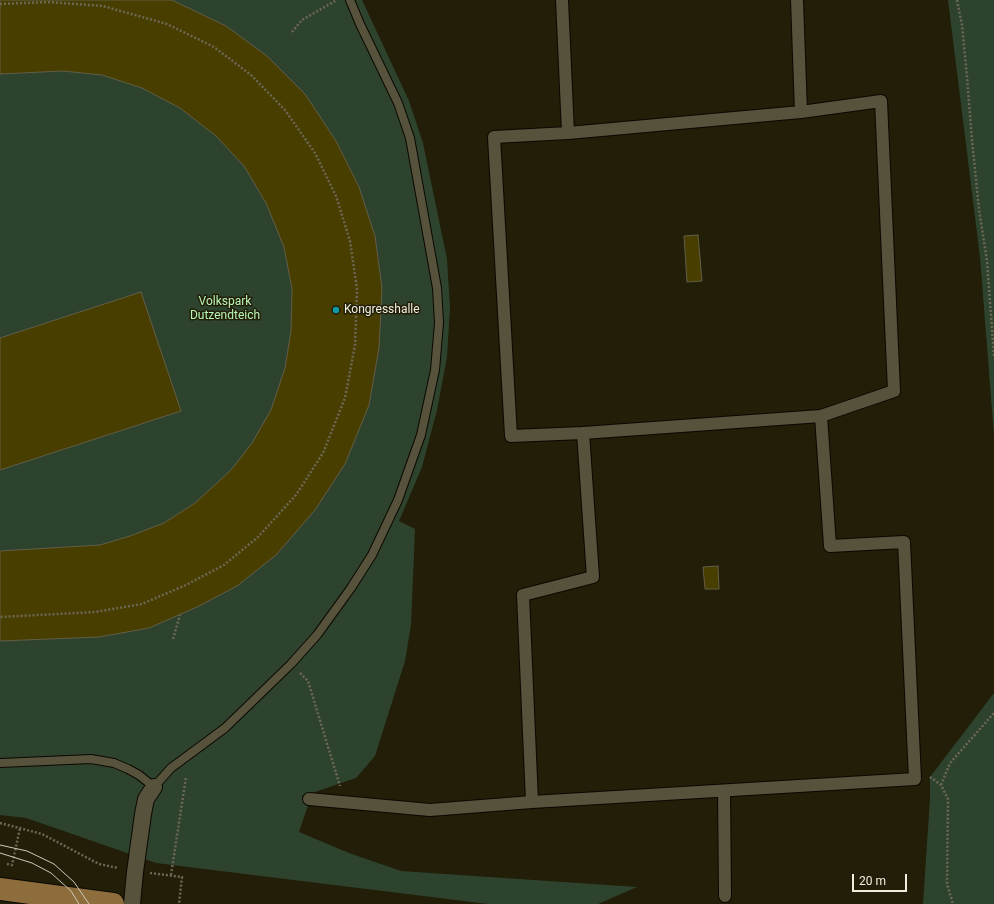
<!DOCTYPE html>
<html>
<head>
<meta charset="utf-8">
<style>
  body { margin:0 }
  #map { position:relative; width:994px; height:904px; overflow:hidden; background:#221e08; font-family:Roboto,sans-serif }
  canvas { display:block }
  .scale { position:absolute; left:852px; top:874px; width:55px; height:18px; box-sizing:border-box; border:2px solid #efeddf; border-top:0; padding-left:5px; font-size:12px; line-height:14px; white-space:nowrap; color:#efeddf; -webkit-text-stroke:3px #221e08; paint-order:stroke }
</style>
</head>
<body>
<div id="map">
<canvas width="994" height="904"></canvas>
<div class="scale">20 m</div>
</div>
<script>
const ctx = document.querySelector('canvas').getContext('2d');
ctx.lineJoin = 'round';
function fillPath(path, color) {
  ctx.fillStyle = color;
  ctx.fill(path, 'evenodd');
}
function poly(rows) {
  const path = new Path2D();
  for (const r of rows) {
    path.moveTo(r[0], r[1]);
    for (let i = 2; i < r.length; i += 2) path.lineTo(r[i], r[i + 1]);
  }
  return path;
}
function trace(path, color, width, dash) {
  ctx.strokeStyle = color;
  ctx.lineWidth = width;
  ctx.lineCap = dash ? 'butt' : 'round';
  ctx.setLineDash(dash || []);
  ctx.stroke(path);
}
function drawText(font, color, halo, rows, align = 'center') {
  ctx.font = font + ' Roboto,sans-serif';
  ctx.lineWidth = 3;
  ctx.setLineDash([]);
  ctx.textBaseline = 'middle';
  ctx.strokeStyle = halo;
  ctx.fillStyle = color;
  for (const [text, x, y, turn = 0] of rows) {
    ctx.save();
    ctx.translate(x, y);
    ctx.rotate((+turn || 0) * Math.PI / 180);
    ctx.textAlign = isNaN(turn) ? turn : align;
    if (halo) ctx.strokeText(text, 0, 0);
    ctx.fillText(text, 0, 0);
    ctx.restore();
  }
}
fillPath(poly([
  [0,0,362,0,409,101,423,143,447,259,450,307,447,357,437,410,422,467,399,521,415,529,411,625,405,661,375,756,356,778,312,793,299,832,349,853,401,871,637,887,598,904,488,904,156,863,26,818,0,815],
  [948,0,994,0,994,436,980,257],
  [994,693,994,904,923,904,930,799,930,777]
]), '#2e432d');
const building = poly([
  [0,0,172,0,226,26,267,56,305,94,336,141,359,187,375,236,382,288,379,348,369,405,345,464,315,510,276,555,237,586,197,607,149,628,99,637,0,641,0,551,100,545,130,536,164,523,195,503,231,470,252,443,271,410,285,368,291,331,292,289,284,247,266,203,244,166,216,136,180,108,142,88,102,75,63,71,0,74,0,0],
  [698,235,702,281,687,282,684,236,698,235],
  [141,292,181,411,0,470,0,338,141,292],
  [718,566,719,589,705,589,703,567,718,566]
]);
fillPath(building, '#483e00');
trace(building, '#625e47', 1);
const service = poly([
  [0,763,91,759,114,763,128,769,139,775,154,787,171,768,225,728,291,664,317,635,351,588,372,555,398,500,421,435,435,370,439,323,437,288,410,138,398,103,360,24,350,0]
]);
const pedestrian = poly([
  [562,0,568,133,494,137,511,436,583,433,593,577,523,595,532,802,915,779,904,542,830,546,821,416,894,391,881,101,801,112,797,0],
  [568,133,801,112],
  [583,433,821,416],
  [724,791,725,896],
  [309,799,430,810,532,802]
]);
const minor = poly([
  [132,904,135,872,143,814,146,799,154,787]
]);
const primary = poly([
  [0,889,113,904]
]);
trace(service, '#0b0800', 10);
trace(pedestrian, '#0b0800', 14);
trace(minor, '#0b0800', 18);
trace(primary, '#0b0800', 24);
trace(poly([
  [957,0,962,25,967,77,972,140,979,209,987,261,994,356],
  [0,4,48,2,103,6,167,24,214,47,251,75,285,110,315,153,336,196,350,241,357,289,355,345,345,398,323,453,296,495,258,537,224,565,186,585,142,604,95,612,0,617],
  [292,32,302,20,337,0],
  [173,639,180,615],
  [300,673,308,681,340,786],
  [930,777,941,785,948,799,947,884,953,904],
  [941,785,950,763,994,713],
  [0,823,42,834,99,864,118,868],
  [7,864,12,865,20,828],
  [150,873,182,877,179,904],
  [171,875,186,777]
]), '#6c6855', 2.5, [2, 2]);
trace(service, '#56523b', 8);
trace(pedestrian, '#56523b', 12);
trace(minor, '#56523b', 16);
trace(primary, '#8e6d3c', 22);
trace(poly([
  [0,845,27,851,54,864,74,882,89,904],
  [0,853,32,863,51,873,71,891,79,904]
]), '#cbc9b9', 1);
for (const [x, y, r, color] of [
  [336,310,4,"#0f9aa8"]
]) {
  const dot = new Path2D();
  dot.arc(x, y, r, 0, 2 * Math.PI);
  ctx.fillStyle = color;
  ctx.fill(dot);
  trace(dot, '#221e08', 1.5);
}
drawText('12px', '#b8f6b6', '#221e08', [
  ["Volkspark",225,302],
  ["Dutzendteich",225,316]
]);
drawText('12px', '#efeddf', '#221e08', [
  ["Kongresshalle",344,310]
], 'left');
</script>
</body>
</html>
